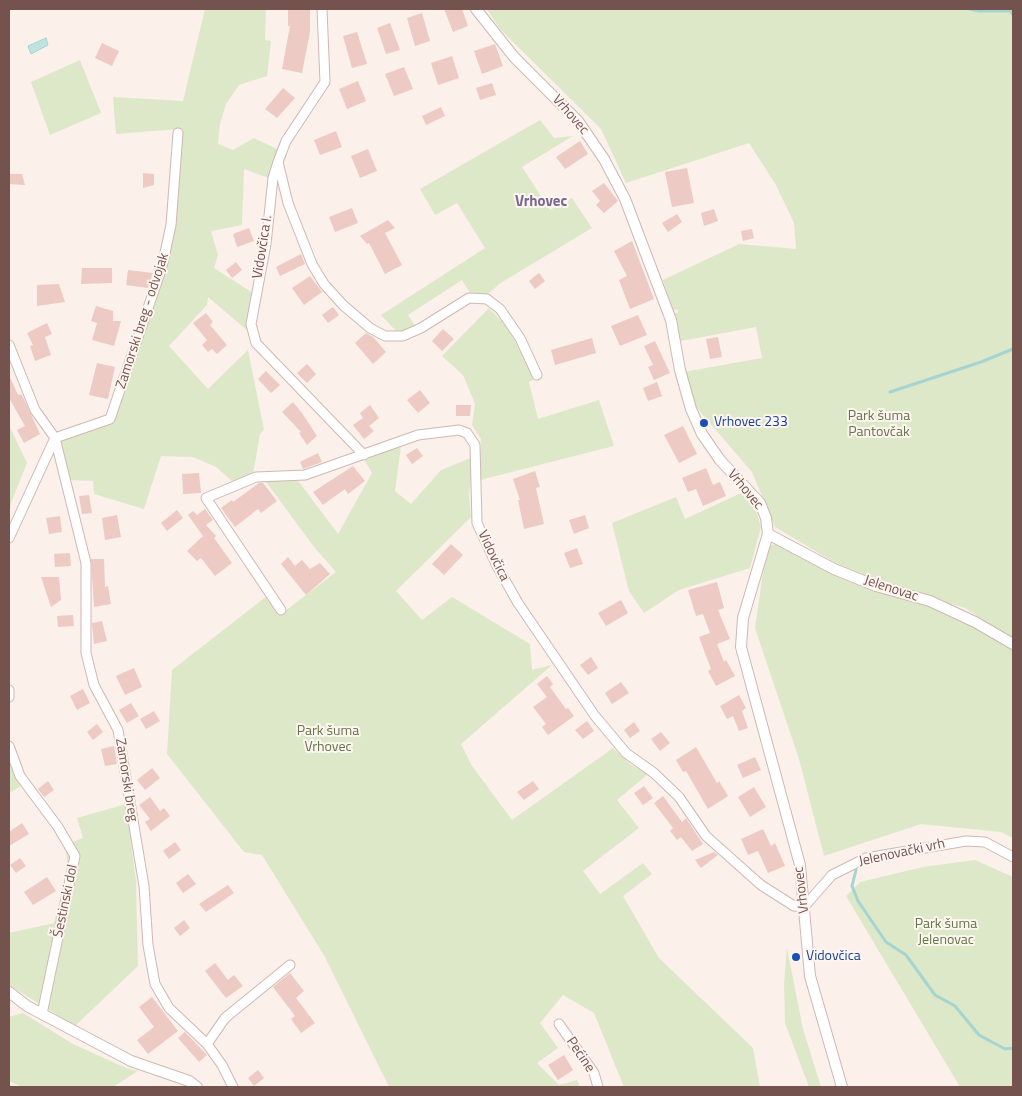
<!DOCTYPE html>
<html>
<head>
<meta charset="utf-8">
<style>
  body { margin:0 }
  #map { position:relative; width:1022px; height:1096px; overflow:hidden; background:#fbf0ea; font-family:"Titillium Web",sans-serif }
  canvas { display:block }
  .frame { position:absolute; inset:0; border:10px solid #74534f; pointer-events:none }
</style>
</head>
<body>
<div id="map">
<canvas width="1022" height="1096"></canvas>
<div class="frame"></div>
</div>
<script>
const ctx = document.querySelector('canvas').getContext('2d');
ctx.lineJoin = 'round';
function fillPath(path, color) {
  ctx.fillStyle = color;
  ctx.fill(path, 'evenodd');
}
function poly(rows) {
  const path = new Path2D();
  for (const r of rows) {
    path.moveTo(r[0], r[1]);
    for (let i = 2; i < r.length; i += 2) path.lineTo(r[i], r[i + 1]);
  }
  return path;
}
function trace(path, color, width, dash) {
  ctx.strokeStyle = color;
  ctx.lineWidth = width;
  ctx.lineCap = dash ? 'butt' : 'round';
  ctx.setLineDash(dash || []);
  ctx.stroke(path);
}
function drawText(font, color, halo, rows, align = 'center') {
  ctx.font = font + ' "Titillium Web",sans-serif';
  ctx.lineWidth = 4;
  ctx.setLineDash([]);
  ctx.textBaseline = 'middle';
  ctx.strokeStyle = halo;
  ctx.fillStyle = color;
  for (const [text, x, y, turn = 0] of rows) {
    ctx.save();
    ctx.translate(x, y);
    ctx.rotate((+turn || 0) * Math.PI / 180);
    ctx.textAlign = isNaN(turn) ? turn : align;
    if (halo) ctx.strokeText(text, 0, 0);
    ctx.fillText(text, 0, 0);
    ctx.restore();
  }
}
fillPath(poly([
  [205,9,266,9,265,40,271,41,267,76,239,85,226,104,220,124,218,144,233,150,254,138,279,150,269,178,244,169,242,225,211,231,218,255,214,268,253,293,248,331,208,297,207,305,169,346,208,389,248,350,264,430,260,434,253,474,233,482,216,467,193,457,161,456,144,509,94,494,93,481,70,480,59,441,62,437,112,423,167,262,174,225,179,129,116,134,113,97,183,101],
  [487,9,1013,9,1013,640,965,608,903,590,839,565,775,527,752,472,696,407,684,372,762,358,756,327,681,341,674,314,678,312,677,309,673,311,663,280,739,244,796,249,794,223,776,185,749,143,626,183,601,129,500,29],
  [80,60,101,113,50,135,31,82],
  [540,120,554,138,573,136,522,167,550,210,572,198,592,228,499,284,487,295,470,293,462,280,408,315,416,327,402,332,397,332,381,315,485,248,457,203,435,215,420,189],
  [489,308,508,328,535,379,529,382,538,419,599,400,614,446,480,480,481,439,472,425,475,404,463,375,442,356],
  [9,425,27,463,11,503,9,516],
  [401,446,395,491,411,504,441,470,473,457,469,495,471,517,396,591,422,620,452,597,530,644,532,670,552,665,461,744,472,766,512,820,613,748,631,765,648,774,617,800,639,828,583,871,600,894,643,863,652,874,623,896,659,958,753,1048,760,1087,624,1087,594,1013,563,995,540,1023,558,1048,537,1063,559,1085,577,1080,580,1087,389,1087,325,957,262,855,244,852,167,754,172,670,267,596,280,615,336,572,314,547,264,479,296,478,338,534,372,473,364,459],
  [741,493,756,511,761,527,750,568,679,590,644,613,629,591,612,523,676,497,685,519],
  [776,543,849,582,916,601,959,618,997,639,1013,651,1013,838,1001,832,921,824,824,856,799,759,755,628,765,558,769,547],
  [9,753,20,787,9,793],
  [126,804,136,881,138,966,75,1026,9,985,9,933,54,923,68,867,65,845,83,838,77,818],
  [975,860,1013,877,1013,1087,960,1087,846,896,860,882,923,867],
  [787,948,803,1029,821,1087,809,1087,785,1023,784,983],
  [23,1013,73,1044,126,1068,138,1071,113,1087,22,1087,9,1081,9,1017]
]), '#dde8c9');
const water = poly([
  [46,38,48,45,31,54,28,46,46,38]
]);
fillPath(water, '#bfe3e0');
trace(water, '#a6d4d0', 1);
trace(poly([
  [970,9,979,11,1010,11],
  [1009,9,1013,15],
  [890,392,981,362,1013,349],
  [856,870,852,886,858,901,886,942,906,955,935,995,955,1006,979,1035,1005,1049,1013,1048]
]), '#a6d4d0', 3);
fillPath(poly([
  [288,9,310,9,310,32,302,73,282,69,290,26,288,26],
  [444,9,462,9,468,26,453,32],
  [422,13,430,41,415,46,407,18],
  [390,23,400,50,386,54,377,28],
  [357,32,367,64,352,68,343,36],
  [102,43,119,51,112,66,95,58],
  [495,44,503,66,482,74,474,51],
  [452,56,459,78,438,85,431,63],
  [404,67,413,89,394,96,385,74],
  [358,81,366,101,347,109,339,89],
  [492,83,496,95,480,100,476,88],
  [283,88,295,98,277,118,265,109],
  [441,107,445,116,426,125,422,116],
  [336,131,342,147,320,155,314,140],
  [580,141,588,154,565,169,556,157],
  [368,149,377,171,360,178,351,156],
  [687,168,694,203,672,207,665,172],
  [143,173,154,174,154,185,143,188],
  [9,174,22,174,25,185,9,184],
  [604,183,618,201,604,213,596,205,600,201,592,191],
  [352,208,358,223,335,232,329,217],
  [714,209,718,221,704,226,701,213],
  [677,214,682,222,668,232,662,223],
  [388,220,395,228,385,233,402,265,385,274,369,243,367,244,360,236],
  [249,228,254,241,237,247,233,234],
  [752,229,754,238,743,241,741,231],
  [632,241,654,299,630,309,619,280,627,276,614,251],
  [301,254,305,264,280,276,276,267],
  [236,262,242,270,232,278,226,270],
  [82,268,112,268,112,283,81,284],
  [128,270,153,273,148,288,126,285],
  [539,273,545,281,535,289,529,281],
  [310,276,322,292,304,305,292,288],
  [59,284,65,302,37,306,37,285],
  [96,306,113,311,113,321,121,321,114,346,92,340,97,323,91,321],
  [333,307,339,315,328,323,322,315],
  [206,313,213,322,210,325,227,345,217,354,212,349,208,352,202,345,207,340,193,323],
  [638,315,647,335,620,346,611,326],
  [47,323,52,334,45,337,51,355,35,361,30,346,33,345,27,333],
  [443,329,454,339,442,351,432,341],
  [366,333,373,337,386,352,373,364,355,343],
  [718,337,722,357,710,359,706,339],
  [592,338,596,353,555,365,551,350],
  [655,341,670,373,654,380,648,367,653,365,644,346],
  [97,363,115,367,108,399,89,395],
  [307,364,316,374,307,383,297,373],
  [266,371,280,385,271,393,258,379],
  [9,375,18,395,21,394,24,399,40,434,24,443,17,430,25,426,9,398],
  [657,382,662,396,648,401,643,388],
  [420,390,430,403,418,413,407,400],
  [293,402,302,413,317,436,307,445,299,433,301,432,282,412],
  [370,405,379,418,369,426,374,431,364,439,353,425,363,418,360,413],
  [456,405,471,405,470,416,456,416],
  [683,426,697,454,679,463,664,435],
  [417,448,423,456,412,464,406,455],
  [318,453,322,462,303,469,300,462],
  [353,466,365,481,348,494,345,489,323,505,313,492],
  [706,468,713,485,720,482,726,496,703,506,696,489,688,492,682,478],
  [535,471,540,487,536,488,544,524,524,529,518,500,520,500,513,479],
  [199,473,201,493,183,494,182,474],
  [259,483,263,483,277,501,261,513,258,509,235,527,221,508,232,500,233,502],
  [89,495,92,513,82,514,79,496],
  [205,509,213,520,206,525,216,536,214,538,232,563,215,576,201,558,197,561,187,551,203,536,188,515,193,511,197,515],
  [177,510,183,518,167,531,161,523],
  [117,515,121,537,105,540,102,518],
  [585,515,589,528,574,534,569,520],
  [60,516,62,532,49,534,46,518],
  [451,544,463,555,444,575,432,564],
  [577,548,583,564,570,568,564,553],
  [70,553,71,566,55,567,54,554],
  [288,557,295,566,302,560,310,569,320,563,330,574,306,595,281,564],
  [91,559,104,559,105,587,108,586,111,604,94,607],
  [41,577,59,577,61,600,51,607],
  [717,582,724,608,718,610,730,639,717,644,724,662,726,660,735,676,716,686,708,671,711,669,699,637,710,633,703,614,696,616,688,590],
  [621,600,628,613,606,626,598,613],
  [73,615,74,626,58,627,57,616],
  [102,621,107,641,94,644,92,623],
  [591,657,598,668,588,675,580,665],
  [134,668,142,687,125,695,116,676],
  [547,676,553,684,550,687,566,709,568,708,574,716,548,735,542,727,546,724,533,707,547,697,537,684],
  [621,682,629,693,612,704,605,693],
  [83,689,90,703,77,710,70,696],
  [739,695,746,708,742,711,748,728,739,731,733,716,727,719,720,706],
  [131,703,139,716,127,723,119,710],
  [154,711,160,721,146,729,140,719],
  [587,721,594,731,583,739,575,730],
  [634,722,640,731,630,738,624,730],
  [97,724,103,732,93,740,87,732],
  [661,732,670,743,660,751,651,739],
  [114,746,117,764,105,766,101,749],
  [696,747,717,783,719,781,728,796,708,809,686,771,683,772,676,760],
  [755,757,761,770,743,778,737,765],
  [152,768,160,778,145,790,137,780],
  [48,781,54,790,44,797,38,789],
  [533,781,539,789,524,800,517,792],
  [644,786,653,798,643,805,634,793],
  [754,787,766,807,750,817,738,797],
  [663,796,682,822,686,818,703,844,692,851,681,837,677,840,670,831,673,828,654,803],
  [150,797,160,811,164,808,170,816,151,831,145,822,150,819,139,805],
  [22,823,29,834,9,846,9,832],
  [763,829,771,846,775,843,785,866,768,873,758,851,748,855,741,839],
  [175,842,181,850,169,859,163,851],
  [714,852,718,855,701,868,695,860],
  [20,858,26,866,16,873,10,865],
  [188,874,196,884,183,893,176,883],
  [47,877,56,891,33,905,24,892],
  [228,885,234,893,206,912,199,904],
  [184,920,190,928,180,936,174,928],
  [215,963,228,980,234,975,243,986,226,998,205,971],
  [290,973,304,991,296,998,315,1023,301,1033,291,1019,295,1016,273,987],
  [152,997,178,1031,148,1054,137,1040,154,1027,139,1007],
  [185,1032,207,1055,199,1062,178,1038],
  [564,1055,573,1070,558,1080,548,1065],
  [258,1070,264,1078,254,1086,248,1078]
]), '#eecac4');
const minor = poly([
  [322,9,325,82,286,141,278,162,273,178,266,244,251,324,256,343,364,455],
  [278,162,288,203,312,264,324,284,343,305,370,328,385,336,403,336,421,328,469,298,487,299,500,309,520,338,537,375],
  [9,345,35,410,55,438,86,563,86,653,94,685,118,730,144,886,148,945,155,984,169,1008,207,1044,222,1065,233,1087],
  [9,538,55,438,110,419,162,267,171,225,178,133],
  [281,610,206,498,256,477,305,475,418,435,459,430,467,433,475,445,477,523,497,566,518,603,595,716,626,753,654,773,679,797,706,836,761,885,794,906,804,907,832,875,866,858,966,841,985,842,1013,857],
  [9,690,9,697],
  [9,746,20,776,58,827,75,856,42,1014],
  [559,1024,594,1073,598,1087],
  [207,1044,225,1018,290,965]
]);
const tertiary = poly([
  [476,9,514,57,578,121,604,159,625,199,671,320,680,370,691,409,702,434,720,460,760,503,766,518,768,534,743,618,741,647,800,865,810,976,842,1087],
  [768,534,834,569,876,586,930,601,975,622,1013,644],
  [9,992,27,1006,131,1061,189,1081,197,1087]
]);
trace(minor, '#cfb8b3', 11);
trace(tertiary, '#cfb8b3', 12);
trace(minor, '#fff', 9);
trace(tertiary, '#fff', 10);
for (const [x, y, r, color] of [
  [704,423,5,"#1a4fb4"],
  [796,957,5,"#1a4fb4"]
]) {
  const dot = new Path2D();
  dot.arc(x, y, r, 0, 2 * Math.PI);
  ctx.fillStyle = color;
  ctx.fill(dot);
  trace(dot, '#fef5f0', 2);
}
drawText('14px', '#74534f', '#fef5f0', [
  ["Vrhovec",570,115,49],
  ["Vidovčica I.",263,247,-81],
  ["Zamorski breg - odvojak",143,321,-72],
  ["Vrhovec",745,490,50],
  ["Vidovčica",493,556,64],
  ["Jelenovac",891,589,18],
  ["Zamorski breg",126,780,81],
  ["Jelenovački vrh",902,853,-12],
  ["Vrhovec",802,890,-97],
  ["Šestinski dol",66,901,-78],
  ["Pećine",580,1055,56]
]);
drawText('14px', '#627848', '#fef5f0', [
  ["Park šuma",879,417],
  ["Pantovčak",879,433],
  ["Park šuma",328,732],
  ["Vrhovec",328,748],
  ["Park šuma",946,925],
  ["Jelenovac",946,941]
]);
drawText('14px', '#164399', '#fef5f0', [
  ["Vrhovec 233",714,423],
  ["Vidovčica",806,957]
], 'left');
drawText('bold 15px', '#78678f', '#fef5f0', [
  ["Vrhovec",541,202]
]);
</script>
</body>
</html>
